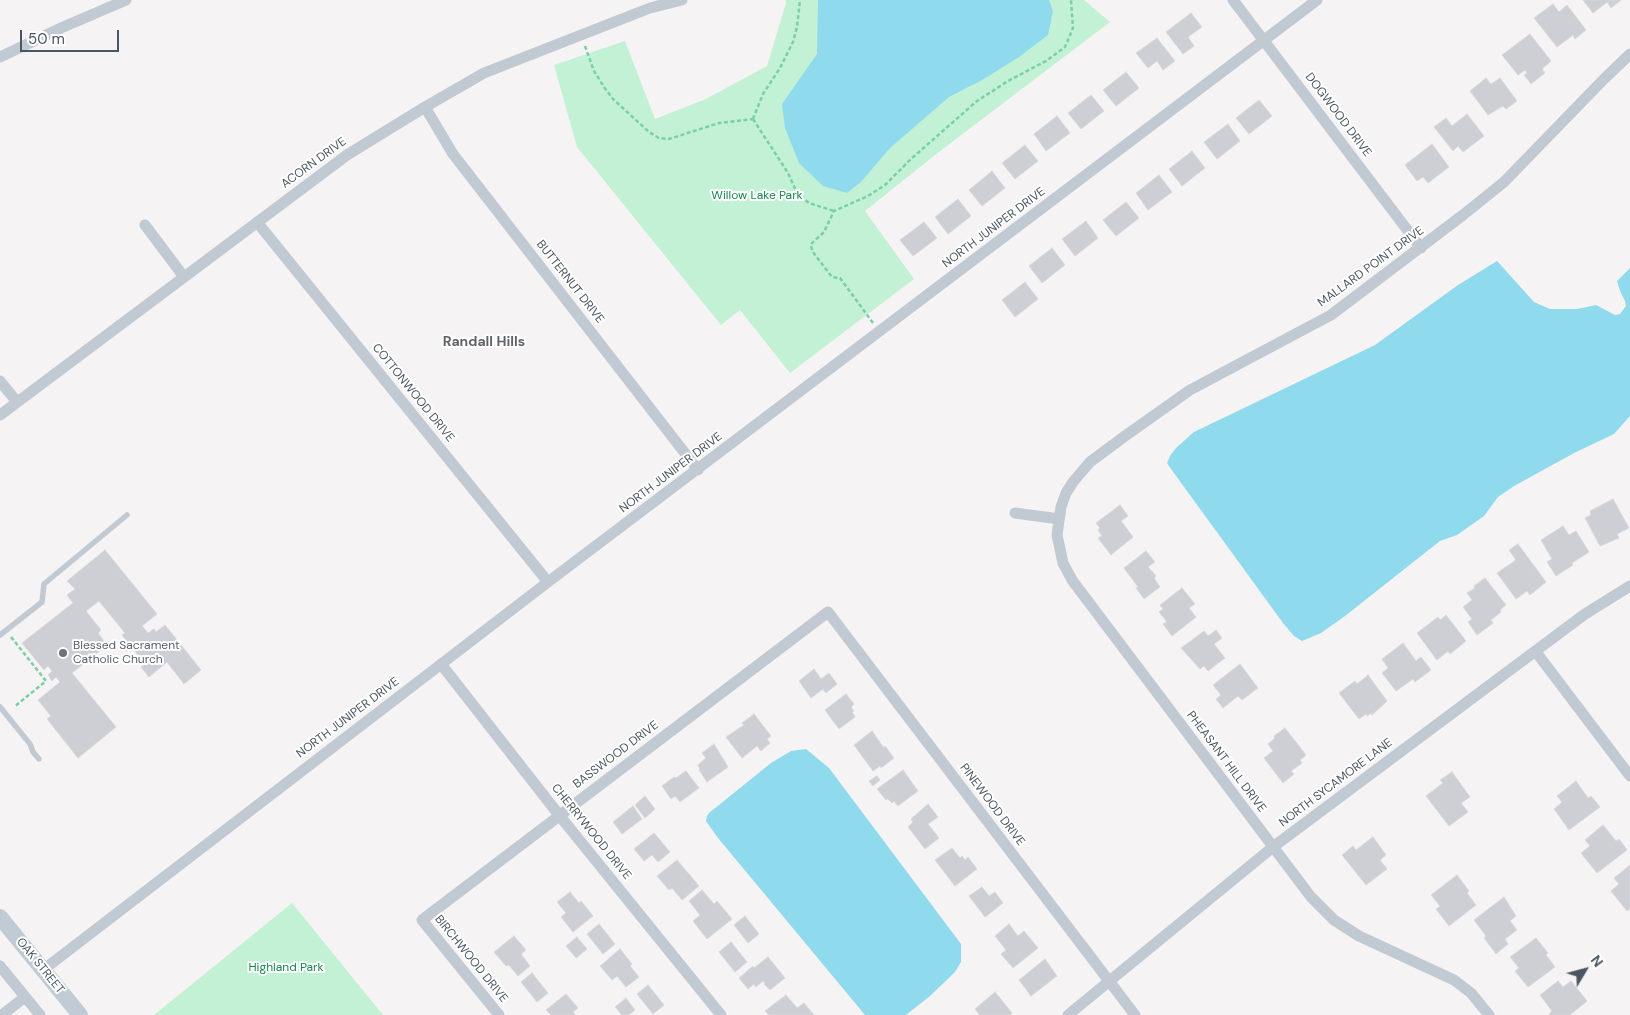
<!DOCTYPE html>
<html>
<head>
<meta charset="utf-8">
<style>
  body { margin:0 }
  #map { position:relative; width:1630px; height:1015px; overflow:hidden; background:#f5f3f3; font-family:"DM Sans",sans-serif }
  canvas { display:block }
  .north { position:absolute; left:1560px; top:945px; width:50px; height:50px; -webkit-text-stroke:4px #fff; paint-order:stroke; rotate:53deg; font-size:14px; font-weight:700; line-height:20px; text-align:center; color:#4a5661 }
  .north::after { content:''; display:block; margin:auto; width:18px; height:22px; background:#4a5661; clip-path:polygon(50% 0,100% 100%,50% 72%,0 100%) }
  .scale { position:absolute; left:20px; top:30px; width:99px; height:22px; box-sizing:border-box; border:2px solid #4a5661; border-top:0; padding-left:6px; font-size:15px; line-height:18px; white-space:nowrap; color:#4a5661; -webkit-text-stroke:4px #fff; paint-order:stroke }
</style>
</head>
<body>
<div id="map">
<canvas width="1630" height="1015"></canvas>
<div class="north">N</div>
<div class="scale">50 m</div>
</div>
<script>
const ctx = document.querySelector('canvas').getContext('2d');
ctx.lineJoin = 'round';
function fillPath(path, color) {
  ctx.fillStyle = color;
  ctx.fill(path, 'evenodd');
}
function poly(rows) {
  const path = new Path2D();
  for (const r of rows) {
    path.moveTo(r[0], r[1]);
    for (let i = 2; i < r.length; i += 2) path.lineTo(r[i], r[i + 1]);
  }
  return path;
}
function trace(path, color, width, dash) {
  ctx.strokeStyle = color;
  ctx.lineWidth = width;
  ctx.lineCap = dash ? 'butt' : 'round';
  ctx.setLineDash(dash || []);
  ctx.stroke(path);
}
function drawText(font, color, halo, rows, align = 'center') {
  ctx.font = font + ' "DM Sans",sans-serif';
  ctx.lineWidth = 4;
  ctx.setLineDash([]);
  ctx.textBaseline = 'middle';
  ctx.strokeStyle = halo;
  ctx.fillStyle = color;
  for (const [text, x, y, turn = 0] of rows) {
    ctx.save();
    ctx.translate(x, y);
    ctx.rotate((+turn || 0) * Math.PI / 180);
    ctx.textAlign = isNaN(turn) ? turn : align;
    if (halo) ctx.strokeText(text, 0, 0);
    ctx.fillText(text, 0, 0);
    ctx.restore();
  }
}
fillPath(poly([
  [786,0,1084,0,1110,22,935,155,865,211,914,279,790,373,740,310,721,325,577,147,554,65,625,41,655,119,706,99,767,66,786,3],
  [292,903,383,1015,154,1015]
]), '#c3f1d5');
fillPath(poly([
  [818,0,1049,0,1053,11,1048,35,1019,57,984,79,949,97,890,148,861,182,847,193,823,186,799,163,785,128,782,104,817,54],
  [1497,261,1534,302,1550,309,1577,309,1596,305,1615,315,1620,314,1626,306,1625,301,1620,291,1617,281,1630,268,1630,416,1614,434,1576,452,1514,486,1498,497,1484,516,1457,535,1440,541,1345,616,1321,633,1302,641,1294,636,1283,623,1171,469,1167,463,1170,456,1176,448,1194,432,1375,345,1458,285],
  [806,749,829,768,961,944,961,962,955,972,930,996,906,1015,865,1015,718,838,706,821,707,816,709,813,771,763,791,751]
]), '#90daee');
const building = poly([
  [1583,0,1621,0,1611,8,1607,2,1593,13,1583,0],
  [1553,4,1559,12,1567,5,1586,30,1575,39,1573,35,1557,47,1534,18,1553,4],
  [1191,13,1202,27,1188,37,1194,46,1183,54,1166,32,1191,13],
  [1530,34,1551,61,1542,69,1545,73,1531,84,1524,75,1527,73,1525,70,1518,75,1502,55,1530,34],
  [1157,38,1175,61,1163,70,1157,61,1148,68,1136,53,1157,38],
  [1126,72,1139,88,1116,106,1103,90,1126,72],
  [1486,78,1491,84,1500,78,1517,101,1506,109,1503,106,1488,115,1470,91,1486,78],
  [1091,95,1104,111,1081,129,1068,113,1091,95],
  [1259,100,1272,116,1249,134,1236,118,1259,100],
  [1467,114,1484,136,1463,152,1458,146,1453,151,1434,127,1446,118,1452,126,1467,114],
  [1057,116,1070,133,1046,151,1034,134,1057,116],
  [1228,124,1240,141,1217,159,1204,142,1228,124],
  [1432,144,1449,167,1428,183,1423,177,1417,181,1405,165,1432,144],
  [1025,145,1038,161,1015,179,1002,163,1025,145],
  [1192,151,1205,168,1182,186,1169,169,1192,151],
  [992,171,1005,188,982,206,969,190,992,171],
  [1159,175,1172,192,1148,210,1136,193,1159,175],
  [958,199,971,216,948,234,935,217,958,199],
  [1126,202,1139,218,1116,236,1103,220,1126,202],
  [1086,221,1098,238,1075,256,1062,239,1086,221],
  [924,222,937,238,913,256,900,240,924,222],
  [1052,248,1065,265,1042,283,1029,266,1052,248],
  [1025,282,1038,299,1015,317,1002,300,1025,282],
  [1613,499,1629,528,1617,534,1619,538,1600,546,1585,518,1591,515,1590,511,1613,499],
  [1120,505,1128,516,1121,521,1133,537,1111,555,1098,538,1102,536,1098,530,1100,528,1096,523,1120,505],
  [1563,526,1569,535,1576,531,1589,552,1572,563,1573,565,1556,576,1547,562,1552,559,1541,540,1563,526],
  [1518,544,1546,582,1530,595,1527,591,1516,599,1497,573,1516,560,1509,550,1518,544],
  [105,550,157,614,142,626,148,633,154,629,156,632,165,625,201,670,184,684,167,662,149,677,141,667,145,664,122,635,125,633,99,601,86,611,101,630,98,633,107,645,72,673,116,727,78,758,47,719,51,716,38,700,60,682,56,677,52,681,48,675,52,671,48,666,44,670,22,643,73,603,67,595,75,589,67,581,105,550],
  [1146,551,1155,562,1148,567,1156,576,1154,578,1160,587,1144,599,1136,588,1138,587,1124,568,1146,551],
  [1485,578,1506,605,1500,610,1501,612,1491,620,1493,623,1477,635,1468,622,1472,619,1463,607,1472,600,1467,593,1475,588,1474,586,1485,578],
  [1182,588,1195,604,1189,608,1196,617,1172,636,1163,624,1167,622,1159,612,1163,609,1160,605,1182,588],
  [1446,615,1466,641,1450,654,1448,651,1437,660,1417,633,1438,617,1440,620,1446,615],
  [1216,630,1222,638,1214,644,1225,658,1208,671,1204,666,1200,669,1181,648,1204,631,1208,636,1216,630],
  [1403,643,1416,661,1421,657,1431,670,1415,682,1413,679,1396,691,1382,673,1388,668,1382,659,1403,643],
  [1240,664,1258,688,1242,700,1238,696,1223,708,1216,699,1221,695,1213,685,1240,664],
  [814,669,821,679,829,673,837,684,826,693,823,689,811,698,799,681,814,669],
  [1368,675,1387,701,1372,715,1371,713,1367,716,1366,714,1359,719,1339,693,1355,681,1357,684,1368,675],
  [846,694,854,704,851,707,854,711,852,712,855,717,839,729,825,710,846,694],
  [754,714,771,736,767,739,770,743,761,751,757,746,742,758,726,737,744,725,742,723,754,714],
  [1285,728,1306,755,1300,760,1302,763,1291,771,1294,774,1283,783,1264,758,1273,751,1268,744,1275,738,1274,736,1285,728],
  [872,731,884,748,885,746,894,758,881,768,880,766,873,771,854,745,872,731],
  [714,744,728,767,707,782,699,770,700,769,698,765,706,758,702,753,714,744],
  [903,770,918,791,898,806,894,801,892,803,888,799,886,800,877,789,903,770],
  [686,771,699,788,680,802,675,796,671,799,662,786,674,777,676,778,686,771],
  [1452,772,1470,797,1461,803,1468,812,1449,826,1426,796,1443,783,1440,780,1452,772],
  [877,776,880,780,873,786,869,781,877,776],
  [1576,781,1588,798,1591,796,1600,807,1569,830,1554,809,1562,802,1557,796,1576,781],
  [645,796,655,809,645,818,635,805,645,796],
  [928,804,938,817,928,824,939,838,925,849,908,827,913,822,911,819,928,804],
  [633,806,642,819,622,834,613,822,633,806],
  [1603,825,1616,841,1619,839,1627,850,1597,873,1581,853,1590,846,1585,840,1603,825],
  [654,833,670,852,658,862,652,855,644,861,634,849,654,833],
  [1373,837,1386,855,1380,860,1387,869,1366,885,1342,855,1353,846,1356,850,1373,837],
  [952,848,960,858,962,856,965,860,968,857,977,869,955,886,935,860,952,848],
  [677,860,699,886,682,900,672,888,669,890,657,876,677,860],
  [1630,865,1630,909,1627,911,1611,891,1619,884,1614,878,1630,865],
  [1457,875,1469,891,1467,893,1476,905,1449,926,1436,909,1440,906,1431,895,1457,875],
  [982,887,989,896,995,892,1003,903,985,917,969,896,982,887],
  [702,890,714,904,717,901,732,919,707,939,693,921,700,915,689,901,702,890],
  [570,892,579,903,581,901,593,916,573,932,561,917,566,913,557,902,570,892],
  [1504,897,1516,916,1510,921,1517,930,1505,939,1508,944,1496,954,1484,938,1486,936,1474,920,1504,897],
  [745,916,759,934,748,943,734,925,745,916],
  [599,924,615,944,603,954,587,934,599,924],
  [1009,924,1018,936,1024,931,1038,948,1013,968,1001,954,1006,950,995,936,1009,924],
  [514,936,526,950,521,954,530,966,518,976,509,965,506,966,494,952,514,936],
  [577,937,587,949,576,958,566,946,577,937],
  [1536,938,1548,953,1546,955,1555,967,1528,987,1515,971,1519,968,1510,957,1536,938],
  [731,942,747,962,735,972,719,952,731,942],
  [620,949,632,964,630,966,639,977,626,987,617,976,612,980,600,966,620,949],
  [768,957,785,978,770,990,764,984,765,983,763,981,756,987,754,984,748,989,739,978,753,966,754,968,768,957],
  [1045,959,1057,976,1031,996,1019,980,1045,959],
  [532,973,548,993,537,1002,521,982,532,973],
  [1558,981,1563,987,1571,981,1587,1001,1570,1015,1550,1015,1549,1014,1552,1011,1540,995,1558,981],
  [648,985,664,1005,653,1014,637,994,648,985],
  [995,992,1012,1013,1010,1015,980,1015,975,1009,995,992],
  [566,994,578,1008,573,1012,575,1015,551,1015,546,1010,566,994],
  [786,995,797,1008,804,1003,814,1015,769,1015,765,1011,786,995],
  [626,998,635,1010,629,1015,622,1015,615,1007,626,998]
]);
fillPath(building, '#cdcfd5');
trace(building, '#d7d9de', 1);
trace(poly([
  [585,46,594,71,604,87,613,99,649,132,659,138,669,139,719,123,753,119],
  [753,119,763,94,780,68,793,42,797,27,800,0],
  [753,119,788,173,797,193,809,203,834,211],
  [873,323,840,278,832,277,812,251,811,244,824,232,834,211,868,196,885,185,911,159,977,101,1008,81,1046,61,1065,47,1073,28,1071,0],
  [11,637,46,681,14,707]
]), '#7ad0a6', 2.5, [4, 2.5]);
trace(poly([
  [0,635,42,602,44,584,127,515],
  [0,707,30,744,33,752,39,759]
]), '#c1cad2', 5.5);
trace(poly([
  [1233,0,1421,248],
  [0,57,61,28,126,0],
  [425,107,453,154,698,470],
  [257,222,548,582],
  [145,225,184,277],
  [0,381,17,402],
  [0,415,347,155,425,107,484,73,650,8,682,0],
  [1015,513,1059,519],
  [1536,652,1630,776],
  [441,664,559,815,721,1015],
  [0,966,40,1015],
  [43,970,548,582,1317,0],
  [2,1015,25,997],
  [499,1015,422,920,828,612,1135,1015],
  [1068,1015,1273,847,1585,614,1630,586],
  [1489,1015,1471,993,1454,980,1359,936,1334,920,1311,897,1072,580,1063,563,1057,535,1061,507,1066,493,1073,482,1090,462,1125,436,1190,390,1331,315,1463,215,1504,182,1604,79,1630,54]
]), '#c1cad2', 11);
trace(poly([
  [0,917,80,1015]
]), '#c1cbd6', 16);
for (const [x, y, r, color] of [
  [63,653,5,"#6b7280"]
]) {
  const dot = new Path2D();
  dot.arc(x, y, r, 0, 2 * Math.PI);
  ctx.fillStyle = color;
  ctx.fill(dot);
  trace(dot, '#fff', 2);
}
drawText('12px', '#4a5661', '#fff', [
  ["DOGWOOD DRIVE",1338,115,53],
  ["ACORN DRIVE",314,163,-36],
  ["NORTH JUNIPER DRIVE",994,228,-37],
  ["MALLARD POINT DRIVE",1371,267,-36],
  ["BUTTERNUT DRIVE",570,282,52],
  ["COTTONWOOD DRIVE",413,393,51],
  ["NORTH JUNIPER DRIVE",671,473,-37],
  ["NORTH JUNIPER DRIVE",348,718,-37],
  ["BASSWOOD DRIVE",616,755,-37],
  ["PHEASANT HILL DRIVE",1226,762,53],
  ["NORTH SYCAMORE LANE",1336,783,-37],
  ["PINEWOOD DRIVE",992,805,53],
  ["CHERRYWOOD DRIVE",591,832,51],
  ["BIRCHWOOD DRIVE",471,959,51],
  ["OAK STREET",40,966,51]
]);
drawText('12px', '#17864f', '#fff', [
  ["Willow Lake Park",757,196],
  ["Highland Park",286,968]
]);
drawText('12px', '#5b616d', '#fff', [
  ["Blessed Sacrament",73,646],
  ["Catholic Church",73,660]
], 'left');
drawText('bold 14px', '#5f6368', '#fff', [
  ["Randall Hills",484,342]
]);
</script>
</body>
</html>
